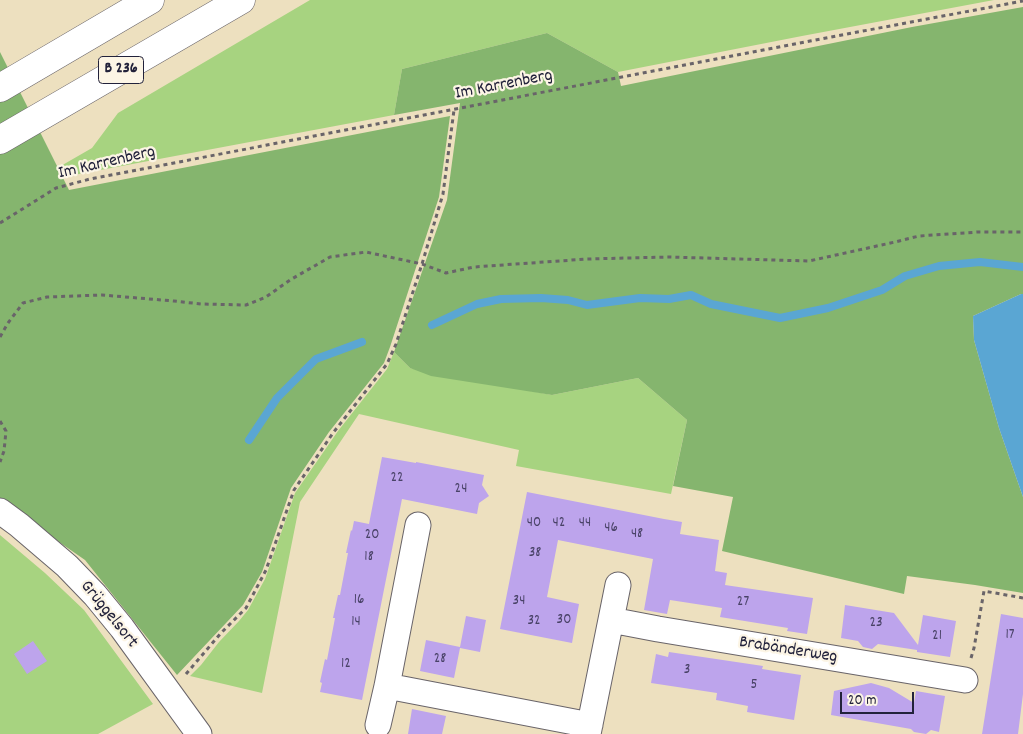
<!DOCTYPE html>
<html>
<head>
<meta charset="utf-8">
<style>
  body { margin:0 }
  #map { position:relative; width:1023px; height:734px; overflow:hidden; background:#ede0bf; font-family:Dekko,sans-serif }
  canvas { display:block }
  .scale { position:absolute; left:840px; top:692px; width:74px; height:22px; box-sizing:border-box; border:2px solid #22223b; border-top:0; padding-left:6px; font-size:15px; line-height:18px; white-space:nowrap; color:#22223b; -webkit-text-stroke:4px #fcf5e5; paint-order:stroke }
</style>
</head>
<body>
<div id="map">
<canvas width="1023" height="734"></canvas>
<div class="scale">20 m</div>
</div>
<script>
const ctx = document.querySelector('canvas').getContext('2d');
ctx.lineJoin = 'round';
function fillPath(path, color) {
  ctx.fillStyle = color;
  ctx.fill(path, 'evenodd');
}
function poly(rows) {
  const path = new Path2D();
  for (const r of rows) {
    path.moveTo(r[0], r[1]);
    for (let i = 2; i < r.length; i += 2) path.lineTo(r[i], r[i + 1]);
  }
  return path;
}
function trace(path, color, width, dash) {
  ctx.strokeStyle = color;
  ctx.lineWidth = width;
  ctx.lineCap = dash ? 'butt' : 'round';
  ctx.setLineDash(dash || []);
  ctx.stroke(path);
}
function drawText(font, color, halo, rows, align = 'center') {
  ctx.font = font + ' Dekko,sans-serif';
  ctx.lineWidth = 4.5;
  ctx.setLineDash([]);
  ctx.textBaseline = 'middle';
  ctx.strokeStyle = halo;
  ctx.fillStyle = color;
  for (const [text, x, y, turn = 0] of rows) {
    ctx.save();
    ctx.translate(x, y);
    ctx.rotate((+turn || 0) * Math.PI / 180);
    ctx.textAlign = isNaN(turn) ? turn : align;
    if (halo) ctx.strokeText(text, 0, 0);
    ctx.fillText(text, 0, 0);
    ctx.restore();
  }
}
fillPath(poly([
  [310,0,994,0,802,36,618,72,547,33,402,69,394,115,63,177,59,167,92,148,118,113],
  [394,352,410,368,552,395,638,378,687,420,671,494,516,466,519,450,359,414,300,502,262,693,190,676,201,665,219,642,239,621,248,610,265,579,295,493,338,431,387,369],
  [0,535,45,573,84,610,153,704,98,734,0,734]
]), '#a7d380');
fillPath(poly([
  [1023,7,1023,294,1021,294,973,316,974,340,999,428,1023,497,1023,593,975,585,907,576,904,594,722,551,733,497,673,486,687,420,638,378,552,395,431,376,410,368,394,352,447,200,460,103,394,115,402,69,547,33,618,72,621,86,912,27],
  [0,52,69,190,450,116,439,197,390,347,384,363,329,432,291,488,262,572,243,605,177,675,85,560,0,501]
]), '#85b56e');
fillPath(poly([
  [1021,294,1023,294,1023,497,999,428,974,340,973,316]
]), '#5aa6d3');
trace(poly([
  [432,325,477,304,501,299,541,298,568,300,587,305,640,298,669,299,691,295,711,304,780,318,828,308,882,290,905,276,939,266,980,262,1023,267],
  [249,440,277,398,316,359,362,342]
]), '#5aa6d3', 8);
fillPath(poly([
  [382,457,416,463,416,462,484,475,482,485,489,496,479,503,477,514,402,499,362,700,320,692,322,683,320,682,325,659,327,660,335,618,333,618,338,595,340,595,348,553,346,553,351,530,352,531,354,521,369,524],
  [527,492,664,519,682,522,680,534,719,540,715,571,727,573,725,585,813,598,807,634,787,631,788,628,720,617,722,608,670,600,667,614,644,610,653,559,558,540,547,597,579,604,572,643,500,629],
  [845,605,894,613,918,645,923,615,956,621,950,657,917,652,917,650,878,644,872,649,863,647,858,641,841,638],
  [1001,614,1023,618,1023,694,1018,734,982,734],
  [466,616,486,620,480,652,460,648,454,678,420,671,426,640,460,647],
  [33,641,47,661,27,674,14,654],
  [669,652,763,666,762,669,801,675,794,720,747,712,748,706,716,700,717,693,651,683,656,654,668,657],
  [871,683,889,688,914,703,916,691,945,696,939,732,931,730,926,734,914,732,911,729,831,715,834,691],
  [412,709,446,716,442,734,408,734]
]), '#bda4ec');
const minor = poly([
  [0,511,19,525,67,566,95,595,122,628,199,734],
  [611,620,658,629,965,680],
  [387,686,590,725],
  [378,725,387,686,418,525],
  [588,734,618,585]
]);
const trunk = poly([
  [0,88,150,0],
  [0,140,241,0]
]);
trace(minor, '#696469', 27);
trace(trunk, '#696469', 29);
trace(poly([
  [0,223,56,188,90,179,810,41,1023,1],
  [0,337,8,323,23,303,47,297,102,295,174,301,201,304,246,305,266,297,290,280,330,257,366,252,422,264,446,273,474,267,587,259,669,257,809,261,895,242,919,236,978,232,1023,232],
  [0,421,6,431,4,451,0,462],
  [971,658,974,648,984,591,1023,598],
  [186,674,221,633,246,608,266,570,294,490,333,433,387,364,396,344,422,264,443,194,454,110]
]), '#696469', 3, [4, 4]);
trace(minor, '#fff', 25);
trace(trunk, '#fff', 28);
drawText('15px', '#494267', null, [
  ["22",397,479],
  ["24",461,490],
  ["40",534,524],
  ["42",559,524],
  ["44",585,524],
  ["46",611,529],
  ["48",637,535],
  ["20",372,536],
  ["38",535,554],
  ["18",369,558],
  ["16",359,601],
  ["34",519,602],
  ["27",743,603],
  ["30",564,621],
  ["32",534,622],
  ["14",356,623],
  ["23",876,624],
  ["17",1010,636],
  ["21",937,637],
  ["28",440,660],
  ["12",346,665],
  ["3",687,671],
  ["5",754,686]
]);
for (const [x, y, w] of [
  [121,70,45]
]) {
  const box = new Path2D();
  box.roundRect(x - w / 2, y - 13.5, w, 27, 4);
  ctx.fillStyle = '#fcf5e5';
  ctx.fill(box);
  trace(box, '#22223b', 1);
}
drawText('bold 16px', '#22223b', null, [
  ["B 236",121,70]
]);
drawText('18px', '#22223b', '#fcf5e5', [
  ["Im Karrenberg",504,86,-11],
  ["Im Karrenberg",107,164,-13],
  ["Grüggelsort",108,615,51],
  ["Brabänderweg",788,651,9]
]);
</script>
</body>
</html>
